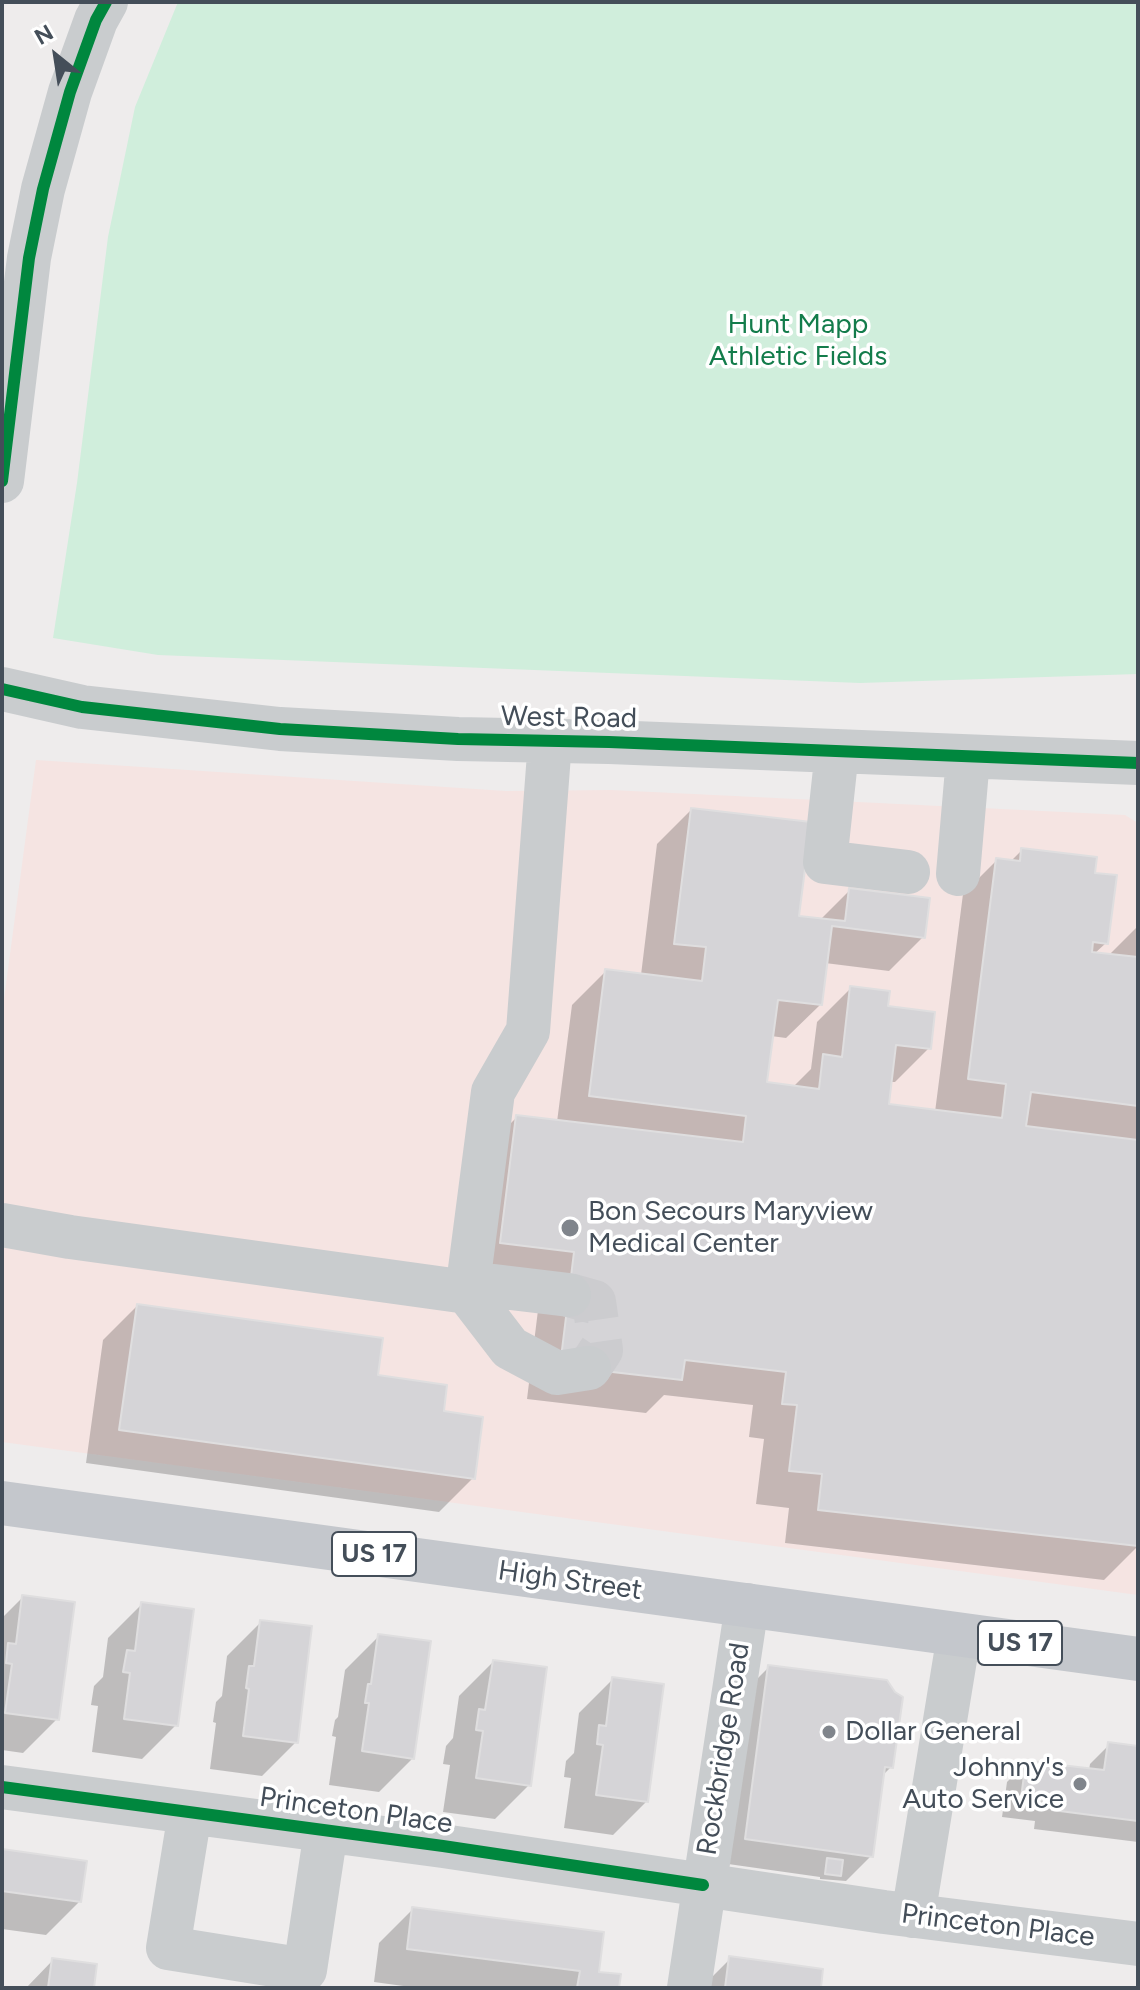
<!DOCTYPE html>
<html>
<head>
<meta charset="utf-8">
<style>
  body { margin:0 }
  #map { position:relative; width:1140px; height:1990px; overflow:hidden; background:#eeecec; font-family:Figtree,sans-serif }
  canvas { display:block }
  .frame { position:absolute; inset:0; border:4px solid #444e59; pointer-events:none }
  .north { position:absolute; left:16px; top:16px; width:80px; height:80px; -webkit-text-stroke:6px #fff; paint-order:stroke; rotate:330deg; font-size:22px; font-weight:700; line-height:32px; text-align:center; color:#444e59 }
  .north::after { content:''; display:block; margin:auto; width:28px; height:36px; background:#444e59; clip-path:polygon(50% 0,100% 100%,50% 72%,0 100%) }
</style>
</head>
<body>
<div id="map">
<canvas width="1140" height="1990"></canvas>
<div class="frame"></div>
<div class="north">N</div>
</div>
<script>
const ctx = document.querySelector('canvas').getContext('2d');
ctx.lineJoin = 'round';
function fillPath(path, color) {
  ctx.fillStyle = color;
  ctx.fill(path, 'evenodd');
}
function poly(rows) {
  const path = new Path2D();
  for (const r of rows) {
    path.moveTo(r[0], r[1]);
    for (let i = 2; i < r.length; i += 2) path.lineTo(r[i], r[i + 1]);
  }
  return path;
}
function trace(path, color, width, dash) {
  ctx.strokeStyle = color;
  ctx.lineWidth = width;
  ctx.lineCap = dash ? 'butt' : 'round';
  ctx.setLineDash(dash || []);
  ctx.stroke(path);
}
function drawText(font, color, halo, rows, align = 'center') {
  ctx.font = font + ' Figtree,sans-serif';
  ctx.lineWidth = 7;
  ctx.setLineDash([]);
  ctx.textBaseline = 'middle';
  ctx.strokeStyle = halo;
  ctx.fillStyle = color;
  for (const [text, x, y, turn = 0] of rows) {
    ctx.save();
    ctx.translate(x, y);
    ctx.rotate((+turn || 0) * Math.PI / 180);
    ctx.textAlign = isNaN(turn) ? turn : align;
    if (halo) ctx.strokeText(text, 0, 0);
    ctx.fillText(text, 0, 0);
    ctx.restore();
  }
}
fillPath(poly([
  [36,760,506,791,611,790,1125,815,1138,823,1138,1595,2,1442,2,1014]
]), '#f5e4e2');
fillPath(poly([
  [178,2,1138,2,1138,674,860,683,158,655,53,638,77,483,108,237,135,107]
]), '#d0eedc');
fillPath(poly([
  [691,810,797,917,820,920,850,890,923,937,889,971,825,963,820,1005,786,1038,771,1036,765,1084,793,1087,811,1069,817,1022,851,988,885,1008,929,1048,895,1082,890,1082,887,1105,935,1112,963,894,997,860,1010,862,1022,850,1093,875,1106,943,1094,954,1110,954,1138,926,1138,1546,1104,1580,785,1543,789,1508,756,1504,764,1439,749,1437,753,1405,664,1395,646,1413,527,1399,541,1286,467,1277,483,1151,517,1117,557,1122,572,1005,606,971,641,975,657,844],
  [137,1306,376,1377,441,1413,473,1478,439,1512,86,1463,103,1340],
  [23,1597,57,1719,23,1753,2,1750,2,1618],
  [142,1604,176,1725,142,1759,92,1752,98,1706,91,1705,94,1686,103,1677,108,1638],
  [261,1622,296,1742,262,1776,210,1769,216,1723,213,1722,216,1702,222,1696,227,1656],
  [379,1636,413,1758,379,1792,329,1785,336,1737,332,1736,335,1720,338,1717,345,1670],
  [493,1662,529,1785,495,1819,443,1812,450,1765,443,1764,446,1746,453,1738,459,1696],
  [769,1667,894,1693,891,1767,881,1777,871,1856,846,1881,820,1879,820,1877,721,1863,744,1692],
  [613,1679,647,1801,613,1835,564,1828,571,1778,564,1777,566,1761,574,1753,579,1713],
  [1109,1745,1138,1748,1138,1842,1034,1829,1035,1821,1002,1817,1007,1782,1026,1763,1089,1770,1090,1764],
  [2,1851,80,1901,46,1935,2,1929],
  [413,1909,596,1973,617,1988,418,1988,374,1982,379,1943],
  [730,1959,819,1988,709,1988,711,1978],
  [53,1960,92,1988,26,1988]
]), '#0003');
const building = poly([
  [691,808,811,822,799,916,845,921,849,888,930,898,925,938,832,926,822,1005,778,1000,767,1082,819,1089,823,1054,842,1057,850,986,890,991,888,1006,935,1012,931,1049,896,1045,889,1104,1002,1118,1006,1084,968,1079,996,858,1020,861,1021,848,1097,857,1095,873,1117,875,1108,944,1093,942,1092,952,1138,957,1138,1106,1031,1092,1026,1126,1138,1140,1138,1546,818,1510,822,1474,789,1471,797,1405,782,1404,786,1372,685,1360,682,1380,560,1366,574,1252,500,1243,516,1115,743,1142,746,1116,589,1096,605,969,702,981,706,947,674,944,691,808],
  [137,1304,383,1338,378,1375,447,1385,444,1411,483,1417,475,1479,119,1430,137,1304],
  [22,1595,75,1602,59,1720,5,1713,12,1664,6,1663,8,1643,16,1644,22,1595],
  [141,1602,194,1609,178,1726,124,1719,130,1673,123,1672,127,1650,135,1651,141,1602],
  [260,1620,312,1626,298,1743,243,1736,249,1689,246,1688,249,1666,254,1666,260,1620],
  [378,1634,431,1641,414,1759,362,1751,369,1703,365,1703,368,1684,371,1684,378,1634],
  [493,1660,547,1667,531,1786,476,1778,483,1731,476,1730,479,1709,485,1710,493,1660],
  [768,1665,887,1680,895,1692,903,1697,893,1768,885,1767,873,1857,745,1839,768,1665],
  [612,1677,664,1684,648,1802,596,1795,603,1745,597,1744,599,1725,606,1726,612,1677],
  [1108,1742,1138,1746,1138,1821,1052,1810,1053,1802,1021,1798,1026,1761,1104,1770,1108,1742],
  [2,1849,87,1861,81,1902,2,1891,2,1849],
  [827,1858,843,1860,841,1876,825,1874,827,1858],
  [412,1907,604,1932,599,1972,621,1974,619,1988,577,1988,580,1971,407,1949,412,1907],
  [729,1956,823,1969,821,1988,725,1988,729,1956],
  [52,1958,97,1964,94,1988,48,1988,52,1958]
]);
fillPath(building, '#d5d4d7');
trace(building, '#dfdedf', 2);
trace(poly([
  [569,1295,594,1302,601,1350,589,1368]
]), '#cccccf', 44, [44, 22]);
trace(poly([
  [2,481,29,258,43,189,70,92,96,20,106,2],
  [2,689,82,707,280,729,458,739,609,742,1138,763],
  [837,751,825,862,908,872],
  [958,874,968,758],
  [2,1225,70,1237,467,1292,493,1092,528,1031,550,741],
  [569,1295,494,1286,467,1292,510,1348,557,1373,589,1368],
  [2,1787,443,1846,884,1912,1138,1944],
  [190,1813,168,1948,305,1970,326,1831],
  [913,1916,959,1635],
  [689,1988,747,1605]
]), '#c9ccce', 44);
trace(poly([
  [2,1503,1138,1659]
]), '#c4c7cc', 44);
trace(poly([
  [2,481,29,258,43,189,70,92,96,20,106,2],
  [2,689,82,707,280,729,458,739,609,742,1138,763],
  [2,1787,443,1846,703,1885]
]), '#00873e', 12);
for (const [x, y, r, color] of [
  [570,1228,10,"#80858c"],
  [829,1732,8,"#80858c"],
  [1080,1784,8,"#80858c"]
]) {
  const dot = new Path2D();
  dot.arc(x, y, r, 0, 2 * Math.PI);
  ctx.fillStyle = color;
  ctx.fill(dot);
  trace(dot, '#fff', 3);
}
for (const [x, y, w] of [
  [374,1554,84],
  [1020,1643,84]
]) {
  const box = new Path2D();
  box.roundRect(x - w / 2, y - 22, w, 44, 6);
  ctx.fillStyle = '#fff';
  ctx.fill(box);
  trace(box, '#444e59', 2);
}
drawText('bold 26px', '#444e59', null, [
  ["US 17",374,1554],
  ["US 17",1020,1643]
]);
drawText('28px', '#137c4b', '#fff', [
  ["Hunt Mapp",798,325],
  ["Athletic Fields",798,357]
]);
drawText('28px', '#444e59', '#fff', [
  ["West Road",569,718,1],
  ["High Street",570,1581,8],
  ["Rockbridge Road",724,1749,-81],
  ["Princeton Place",356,1811,8],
  ["Princeton Place",998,1926,7]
]);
drawText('28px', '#444e59', '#fff', [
  ["Bon Secours Maryview",588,1212],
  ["Medical Center",588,1244],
  ["Dollar General",845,1732],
  ["Johnny's",1064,1768,"right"],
  ["Auto Service",1064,1800,"right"]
], 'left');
</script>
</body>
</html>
